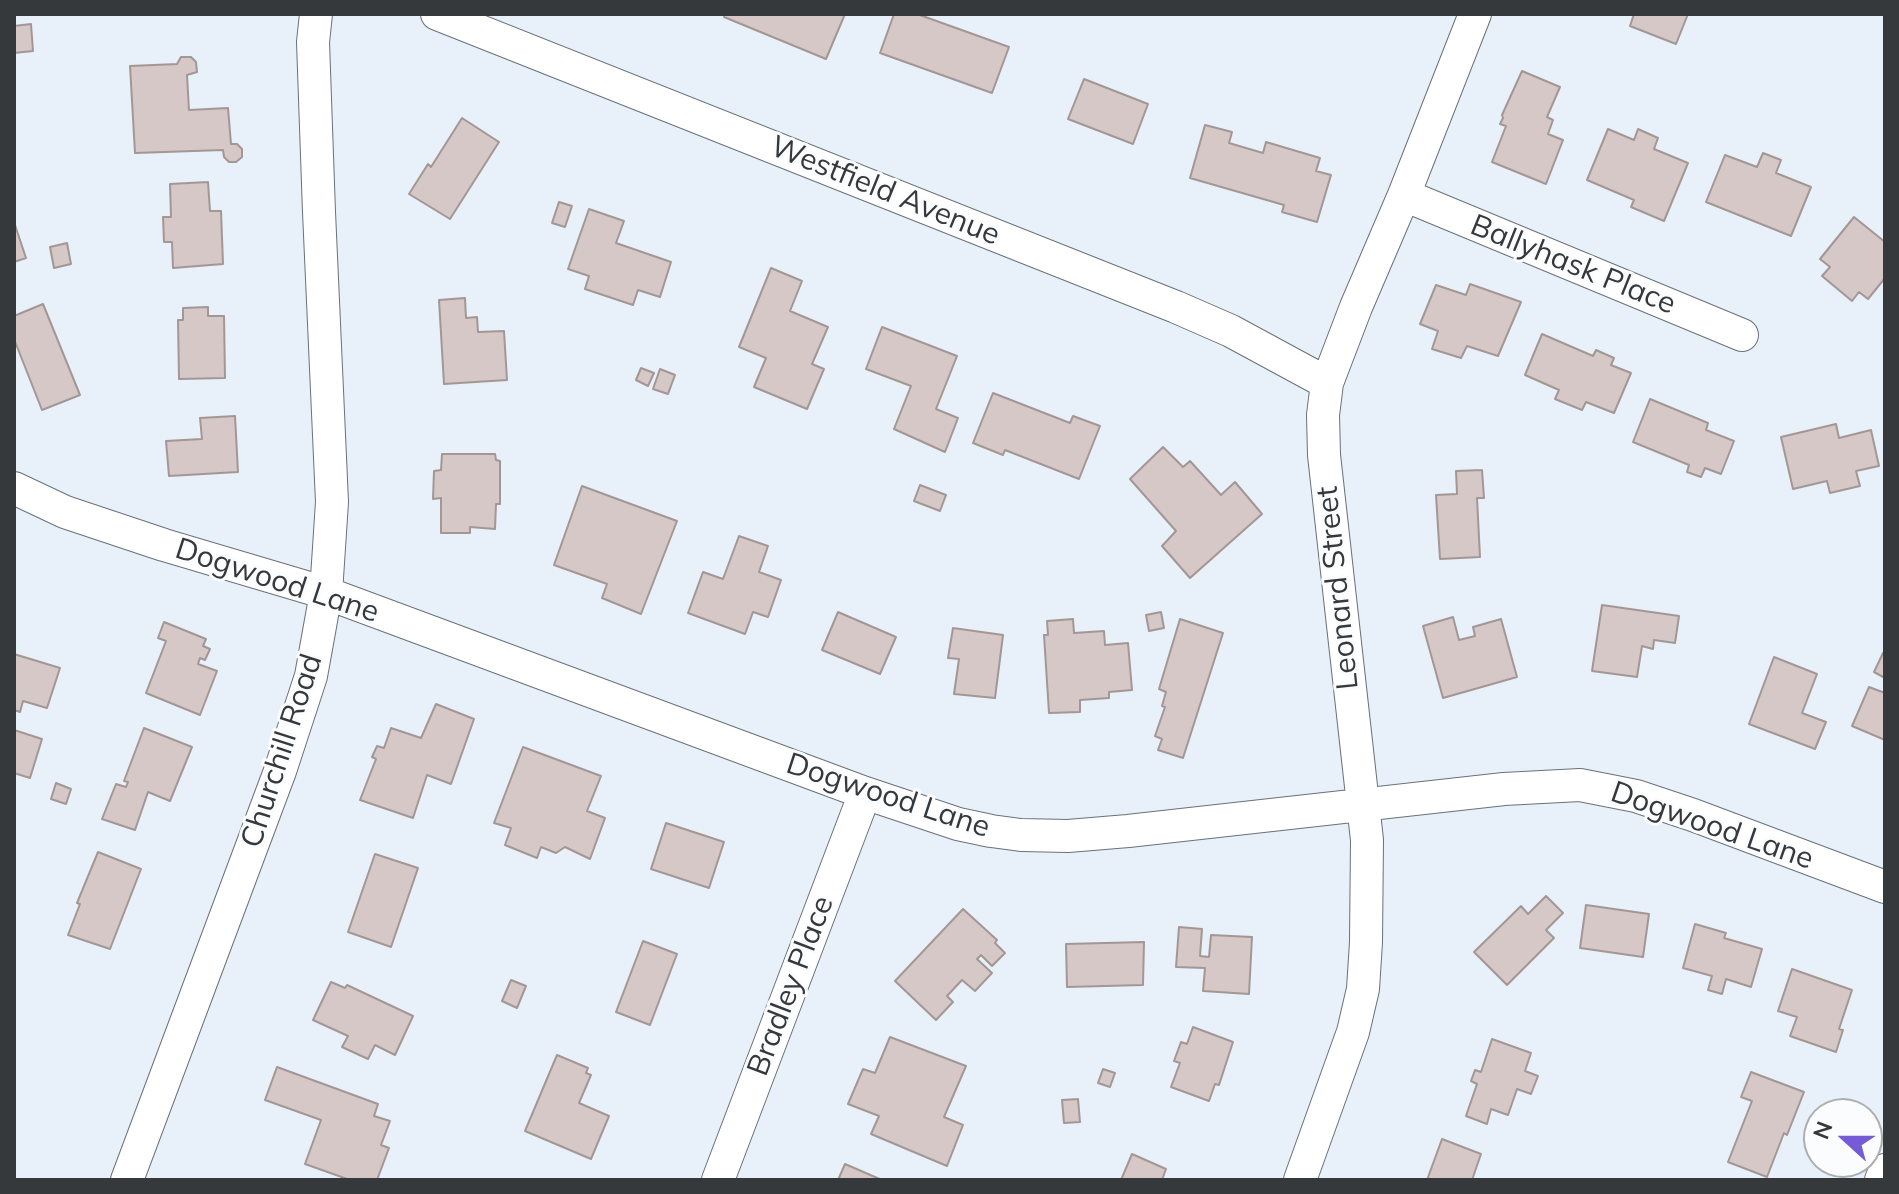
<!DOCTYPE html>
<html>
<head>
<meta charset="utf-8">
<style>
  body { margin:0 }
  #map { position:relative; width:1899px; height:1194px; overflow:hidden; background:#e8f0f9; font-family:Mulish,sans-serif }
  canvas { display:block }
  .frame { position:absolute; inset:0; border:16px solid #36393c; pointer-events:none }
  .north { position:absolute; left:1803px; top:1098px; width:80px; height:80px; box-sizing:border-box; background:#fbfcfe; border:2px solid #acaeb0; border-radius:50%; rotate:291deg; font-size:22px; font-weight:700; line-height:32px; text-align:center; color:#36393c }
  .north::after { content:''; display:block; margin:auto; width:28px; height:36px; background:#755bd5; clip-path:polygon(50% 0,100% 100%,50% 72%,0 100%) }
</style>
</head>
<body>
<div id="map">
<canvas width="1899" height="1194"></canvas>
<div class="frame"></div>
<div class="north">N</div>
</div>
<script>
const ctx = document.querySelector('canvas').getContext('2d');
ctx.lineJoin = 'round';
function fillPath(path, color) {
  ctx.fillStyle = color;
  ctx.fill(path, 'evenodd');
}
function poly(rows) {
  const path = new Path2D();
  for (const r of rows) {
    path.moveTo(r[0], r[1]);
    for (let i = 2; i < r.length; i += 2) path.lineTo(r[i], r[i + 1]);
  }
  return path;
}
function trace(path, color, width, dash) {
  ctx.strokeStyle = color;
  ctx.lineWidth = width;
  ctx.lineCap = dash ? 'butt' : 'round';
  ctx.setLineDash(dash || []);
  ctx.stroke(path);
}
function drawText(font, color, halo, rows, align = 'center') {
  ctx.font = font + ' Mulish,sans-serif';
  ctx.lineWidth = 6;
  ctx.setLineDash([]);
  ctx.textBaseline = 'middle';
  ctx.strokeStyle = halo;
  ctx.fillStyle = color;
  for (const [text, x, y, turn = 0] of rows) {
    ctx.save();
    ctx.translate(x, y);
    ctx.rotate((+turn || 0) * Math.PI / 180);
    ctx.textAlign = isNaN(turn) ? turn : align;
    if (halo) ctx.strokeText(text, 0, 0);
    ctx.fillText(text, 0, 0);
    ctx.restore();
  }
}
const building = poly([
  [725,14,845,14,826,59,724,17,725,14],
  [894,14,917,14,1009,47,992,93,880,53,894,14],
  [1634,14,1688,14,1676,44,1630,26,1634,14],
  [31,24,33,51,14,53,14,26,31,24],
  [181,57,191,57,196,62,197,72,187,75,189,110,228,108,231,144,237,144,242,149,242,157,236,162,229,162,224,157,223,150,135,153,130,66,177,64,181,57],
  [1522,71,1560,87,1547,117,1553,120,1548,134,1563,140,1546,184,1492,162,1506,126,1500,124,1503,118,1502,115,1522,71],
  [1084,79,1148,104,1133,144,1068,119,1084,79],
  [462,118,499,142,450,219,409,194,428,164,431,167,462,118],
  [1205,125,1232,132,1229,143,1263,153,1266,142,1320,158,1316,171,1331,175,1317,222,1282,212,1284,205,1190,178,1205,125],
  [1608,129,1634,140,1638,129,1658,138,1654,149,1688,163,1664,221,1631,207,1634,200,1587,180,1608,129],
  [1763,153,1781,160,1776,173,1811,187,1791,236,1706,202,1725,155,1757,167,1763,153],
  [208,182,210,211,221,211,223,264,173,268,172,242,164,242,163,217,171,217,170,184,208,182],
  [559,202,572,206,565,227,552,223,559,202],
  [589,209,624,221,616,243,671,262,660,297,638,290,633,305,585,289,589,276,568,269,589,209],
  [1854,217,1885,242,1885,278,1868,299,1859,292,1852,301,1822,276,1830,267,1820,259,1854,217],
  [14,222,26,258,14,262,14,222],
  [67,243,71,264,54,268,50,247,67,243],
  [771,268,802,281,790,311,828,327,812,364,824,369,807,409,754,387,766,358,739,347,771,268],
  [1470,284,1521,302,1498,356,1467,346,1461,358,1432,349,1438,331,1420,324,1436,285,1466,295,1470,284],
  [465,298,466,318,477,317,478,332,504,331,507,380,444,384,439,300,465,298],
  [43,304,80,395,42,410,14,339,14,316,43,304],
  [208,307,208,316,224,316,225,378,179,379,178,320,183,320,183,308,208,307],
  [882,327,957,356,936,409,958,418,945,452,894,429,911,386,866,369,882,327],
  [1542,334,1593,356,1596,350,1614,358,1611,365,1631,373,1614,413,1586,402,1582,410,1555,399,1559,390,1525,375,1542,334],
  [641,368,654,373,648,386,636,380,641,368],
  [660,369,675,375,668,394,653,389,660,369],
  [993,393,1070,423,1073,416,1100,426,1079,479,1005,450,1003,455,973,443,993,393],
  [1650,399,1708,423,1706,430,1734,441,1721,474,1705,468,1701,477,1687,472,1689,465,1633,442,1650,399],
  [235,416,238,472,169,476,166,441,202,439,200,418,235,416],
  [1836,424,1839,438,1871,430,1879,466,1856,471,1860,486,1830,493,1827,481,1793,489,1781,437,1836,424],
  [1163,447,1183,467,1190,461,1221,495,1235,482,1262,514,1190,578,1162,546,1176,531,1130,479,1163,447],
  [442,454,495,454,496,460,500,461,500,504,496,504,495,529,470,527,470,533,441,533,441,498,433,499,434,471,441,470,442,454],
  [1482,470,1484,498,1477,498,1480,557,1440,559,1436,495,1457,494,1456,471,1482,470],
  [920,485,946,495,940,511,914,501,920,485],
  [582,486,677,521,641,614,602,598,607,584,554,565,582,486],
  [739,536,768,546,759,572,781,580,768,617,753,612,745,634,688,613,703,572,723,579,739,536],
  [1602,605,1679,616,1675,643,1654,640,1653,649,1642,646,1637,677,1592,671,1602,605],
  [838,612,896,637,880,674,822,650,838,612],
  [1161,612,1164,628,1149,631,1146,615,1161,612],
  [1453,617,1459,640,1475,636,1473,627,1501,619,1517,677,1443,698,1423,626,1453,617],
  [1073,619,1074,633,1104,631,1105,645,1128,643,1132,690,1109,692,1109,698,1080,700,1080,712,1049,713,1044,635,1048,635,1047,621,1073,619],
  [1180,619,1223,633,1183,758,1158,750,1162,739,1155,736,1165,707,1162,706,1166,692,1159,689,1180,619],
  [164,622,206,639,203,646,210,649,205,660,200,658,198,664,217,671,200,715,146,693,166,641,158,638,164,622],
  [953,628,1003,635,995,698,954,694,959,659,948,658,953,628],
  [1883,653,1885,654,1885,678,1874,672,1883,653],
  [14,654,60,668,47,708,23,701,20,712,14,710,14,654],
  [1774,657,1817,674,1802,713,1826,722,1815,749,1749,724,1774,657],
  [1869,687,1885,693,1885,740,1852,726,1869,687],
  [436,704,474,719,451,784,427,775,413,818,360,800,376,759,372,757,377,746,384,748,391,728,421,738,436,704],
  [144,728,192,747,170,801,148,792,135,830,102,819,116,784,126,787,128,782,124,781,144,728],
  [14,730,42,739,30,778,14,773,14,730],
  [523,747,601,776,587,811,605,818,590,859,565,847,556,853,541,847,537,858,505,845,511,828,494,823,523,747],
  [56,783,71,789,66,804,51,799,56,783],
  [666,823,724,842,709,888,651,869,666,823],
  [98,852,141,869,110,949,68,935,80,904,77,903,98,852],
  [375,854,418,868,391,947,348,932,375,854],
  [1546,896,1563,913,1546,930,1554,938,1507,985,1474,952,1521,906,1528,914,1546,896],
  [1586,905,1649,914,1643,957,1580,948,1586,905],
  [963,909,997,940,995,943,1005,953,992,966,981,955,977,959,992,973,975,991,962,980,947,996,953,1002,936,1020,895,981,963,909],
  [1695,924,1726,933,1724,938,1762,949,1751,987,1726,979,1722,994,1708,990,1712,976,1683,968,1695,924],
  [1179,927,1202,929,1200,956,1209,957,1211,935,1252,937,1249,994,1203,991,1205,968,1176,967,1179,927],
  [643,941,677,954,650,1025,616,1012,643,941],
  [1144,942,1143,985,1067,987,1066,944,1144,942],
  [1792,969,1852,990,1839,1029,1843,1030,1836,1052,1790,1036,1797,1017,1778,1011,1792,969],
  [511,980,526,986,517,1008,502,1001,511,980],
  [331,982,345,988,347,985,413,1016,395,1055,375,1045,368,1059,342,1047,348,1036,313,1020,331,982],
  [1193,1027,1233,1042,1219,1085,1215,1084,1209,1101,1171,1087,1180,1063,1174,1061,1181,1042,1187,1044,1193,1027],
  [890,1037,966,1066,944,1117,963,1125,947,1166,871,1134,879,1116,848,1104,863,1069,875,1073,890,1037],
  [1492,1039,1531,1053,1525,1071,1538,1076,1531,1094,1517,1089,1508,1115,1491,1109,1487,1124,1466,1116,1477,1084,1471,1081,1475,1070,1481,1072,1492,1039],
  [557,1055,588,1068,586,1073,591,1075,579,1103,609,1116,591,1159,525,1131,557,1055],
  [277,1067,378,1104,374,1116,390,1121,381,1145,389,1148,377,1180,350,1180,305,1164,321,1120,265,1100,277,1067],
  [1103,1069,1115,1073,1110,1087,1098,1083,1103,1069],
  [1751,1072,1804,1092,1787,1135,1784,1133,1767,1177,1728,1162,1752,1101,1741,1097,1751,1072],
  [1078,1099,1080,1122,1064,1123,1062,1100,1078,1099],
  [1442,1139,1481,1154,1472,1180,1427,1180,1442,1139],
  [1132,1154,1166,1169,1162,1180,1121,1180,1132,1154],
  [845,1164,882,1180,838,1180,845,1164]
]);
fillPath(building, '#d5c8c6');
trace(building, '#a39795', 2);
const minor = poly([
  [437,14,1176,307,1231,331,1327,383],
  [1404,195,1742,335],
  [14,488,65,512,164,545,326,593,865,793,958,824,991,831,1021,835,1068,836,1128,831,1504,789,1580,785,1636,796,1693,815,1885,887],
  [127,1180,280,771,311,676,326,593,332,502,319,212,313,42,316,14],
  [718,1180,865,793],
  [1300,1180,1353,1032,1363,989,1366,942,1367,840,1324,455,1323,415,1327,383,1356,307,1404,195,1475,14],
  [1881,1180,1885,1170]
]);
trace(minor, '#6a7179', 34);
trace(minor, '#fff', 32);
drawText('30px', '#36393c', '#fbfcfe', [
  ["Westfield Avenue",885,191,22],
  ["Ballyhask Place",1573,265,22],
  ["Dogwood Lane",277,581,18],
  ["Leonard Street",1338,588,-96],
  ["Churchill Road",282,751,-72],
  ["Dogwood Lane",888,796,18],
  ["Dogwood Lane",1712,826,19],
  ["Bradley Place",791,986,-69]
]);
</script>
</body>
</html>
